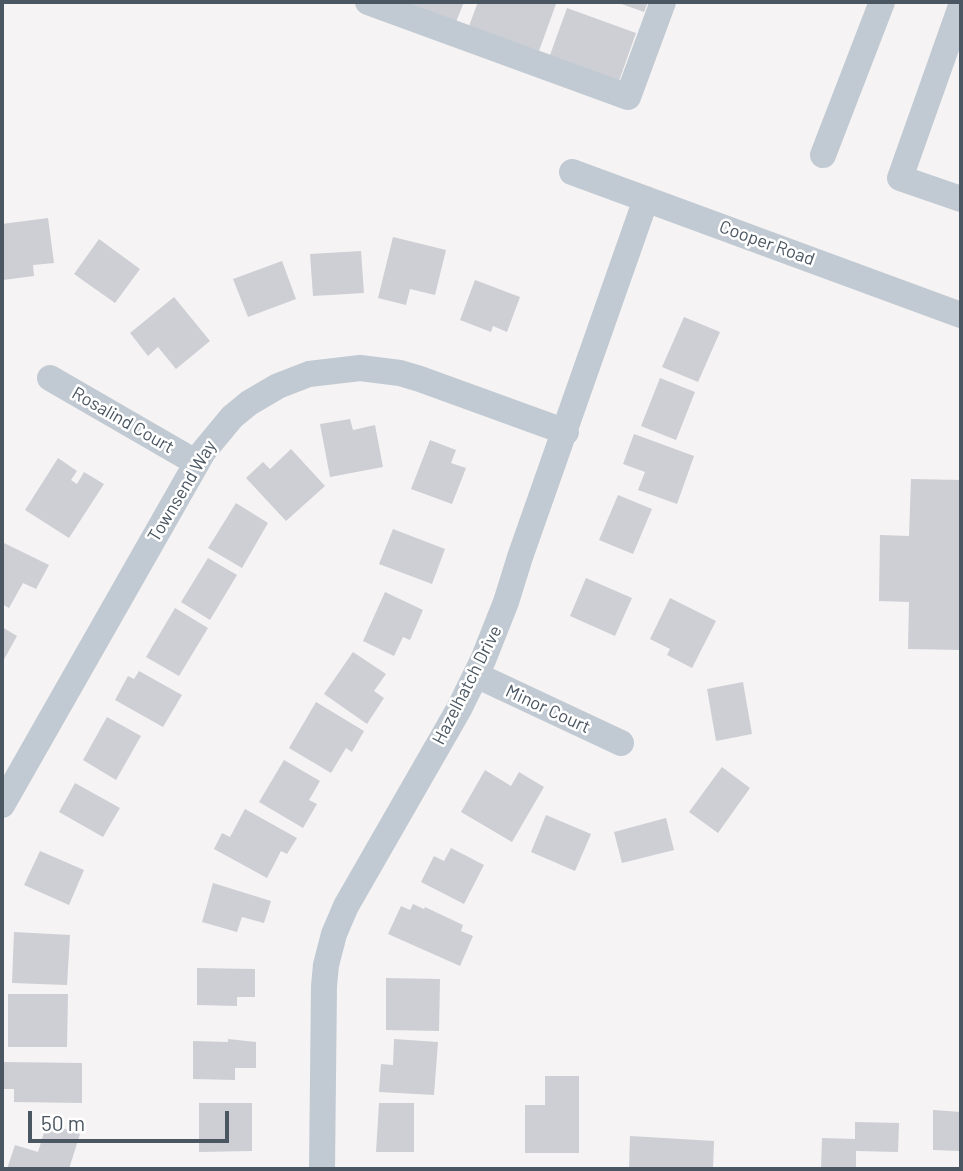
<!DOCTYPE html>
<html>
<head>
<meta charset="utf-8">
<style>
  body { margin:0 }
  #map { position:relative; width:963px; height:1171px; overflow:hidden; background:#f5f3f3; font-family:Barlow,sans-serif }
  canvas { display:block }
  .frame { position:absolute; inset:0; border:4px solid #4a5661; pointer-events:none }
  .scale { position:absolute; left:28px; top:1111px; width:201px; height:32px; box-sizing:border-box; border:4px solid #4a5661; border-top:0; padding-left:9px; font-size:21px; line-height:24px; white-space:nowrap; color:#4a5661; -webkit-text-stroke:5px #fff; paint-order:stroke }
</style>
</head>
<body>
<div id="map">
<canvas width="963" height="1171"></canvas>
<div class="frame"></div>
<div class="scale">50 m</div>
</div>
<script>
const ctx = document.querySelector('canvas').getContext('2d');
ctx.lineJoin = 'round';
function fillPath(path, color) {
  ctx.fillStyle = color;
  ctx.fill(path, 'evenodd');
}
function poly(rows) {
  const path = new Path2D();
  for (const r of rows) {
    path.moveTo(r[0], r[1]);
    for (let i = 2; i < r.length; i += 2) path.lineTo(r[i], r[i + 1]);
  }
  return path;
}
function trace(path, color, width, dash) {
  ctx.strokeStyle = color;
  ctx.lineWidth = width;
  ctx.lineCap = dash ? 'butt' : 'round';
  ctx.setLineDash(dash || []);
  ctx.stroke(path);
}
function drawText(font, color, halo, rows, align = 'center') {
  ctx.font = font + ' Barlow,sans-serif';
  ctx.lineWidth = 5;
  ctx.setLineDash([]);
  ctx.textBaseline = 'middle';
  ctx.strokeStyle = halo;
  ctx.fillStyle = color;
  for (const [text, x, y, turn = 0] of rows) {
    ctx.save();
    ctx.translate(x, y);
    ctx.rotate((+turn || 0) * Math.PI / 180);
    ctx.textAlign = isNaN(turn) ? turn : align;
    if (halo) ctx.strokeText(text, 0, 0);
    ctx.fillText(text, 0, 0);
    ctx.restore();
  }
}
fillPath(poly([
  [401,2,464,2,456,22],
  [478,2,550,2,556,4,539,51,469,26],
  [616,2,648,2,644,12],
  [567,8,636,33,619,81,550,55],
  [48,218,54,263,33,265,34,276,3,280,2,224],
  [393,237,446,250,435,295,410,289,406,305,378,298],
  [99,239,140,269,115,303,74,274],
  [361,251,364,293,313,296,310,254],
  [282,261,296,299,248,317,233,279],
  [475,280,520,297,507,332,493,326,491,332,460,320],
  [174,297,210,341,176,369,158,347,148,356,130,333],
  [684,317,720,332,698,382,662,367],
  [660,378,695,392,676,440,641,426],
  [350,419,353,430,375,425,383,467,330,477,320,424],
  [634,434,694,456,677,504,638,490,645,472,623,464],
  [430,440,456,450,451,463,466,468,452,504,411,489],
  [291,449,325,486,286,521,246,478,263,462,270,469],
  [58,458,77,471,71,480,77,484,84,472,104,484,69,538,25,510],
  [911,479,961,480,961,650,908,649,909,602,879,601,880,535,909,536],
  [618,495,652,509,633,554,599,540],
  [236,503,268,523,242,568,208,548],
  [393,529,445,549,432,584,379,564],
  [2,542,49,565,36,589,23,583,9,608,2,604],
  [208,558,237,575,210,620,181,602],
  [586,578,632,598,615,636,570,616],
  [385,592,423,610,410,640,403,637,394,656,363,641],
  [670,598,716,621,692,668,667,655,670,649,650,639],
  [175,608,208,628,179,676,146,657],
  [2,627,17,636,2,663],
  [353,652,386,674,374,691,384,698,367,724,324,694],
  [139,671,182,695,163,727,115,700,128,676,134,679],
  [743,682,752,734,716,741,707,689],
  [316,702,364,731,352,752,346,748,331,773,289,748],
  [107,717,141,736,116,780,83,760],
  [284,760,320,781,309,800,317,804,303,828,259,802],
  [722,767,750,788,718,833,689,812],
  [485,770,511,786,519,772,544,787,512,842,461,812],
  [75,783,120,808,103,837,59,812],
  [245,809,297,838,287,854,281,851,267,878,214,849,222,833,230,837],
  [546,815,591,834,575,871,531,852],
  [666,818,674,850,622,863,614,832],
  [451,848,484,865,464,904,421,882,434,856,444,861],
  [40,851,84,870,69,905,24,885],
  [213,883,271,901,264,923,242,917,237,932,202,922],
  [413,904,424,909,425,907,463,925,461,931,473,936,460,966,388,934,401,906,410,910],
  [14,932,70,935,67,985,12,983],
  [197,968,255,969,255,997,237,997,237,1006,197,1005],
  [386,978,440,979,439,1031,386,1030],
  [8,994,68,994,67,1047,8,1047],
  [228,1039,256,1042,256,1068,235,1068,235,1080,193,1079,193,1041,228,1042],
  [394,1039,438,1042,434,1095,379,1092,381,1064,393,1065],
  [4,1062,82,1063,82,1103,14,1102,14,1089,4,1089],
  [545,1076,579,1076,579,1153,525,1153,525,1105,545,1105],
  [199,1103,252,1103,252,1151,199,1152],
  [379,1103,414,1103,414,1152,376,1152],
  [933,1110,961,1112,961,1151,933,1150],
  [855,1122,899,1123,898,1152,856,1151,856,1169,821,1169,822,1138,855,1139],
  [47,1123,80,1134,69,1169,7,1169,15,1145,38,1152],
  [630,1136,714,1141,713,1169,629,1169]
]), '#cdcfd5');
trace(poly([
  [368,2,628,97,663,2],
  [961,6,900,178,961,199],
  [823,155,882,2],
  [572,172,961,315],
  [50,378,197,463],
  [476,675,621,743],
  [2,805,203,452,232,417,249,403,278,386,309,374,360,368,400,373,420,379,566,432],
  [322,1169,324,986,326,965,334,934,346,906,459,709,483,660,506,602,520,557,646,199]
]), '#c1cad2', 26);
drawText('18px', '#4a5661', '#fff', [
  ["Cooper Road",767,243,20],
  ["Rosalind Court",123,420,30],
  ["Townsend Way",182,491,-59],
  ["Hazelhatch Drive",467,685,-63],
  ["Minor Court",548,709,25]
]);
</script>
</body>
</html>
